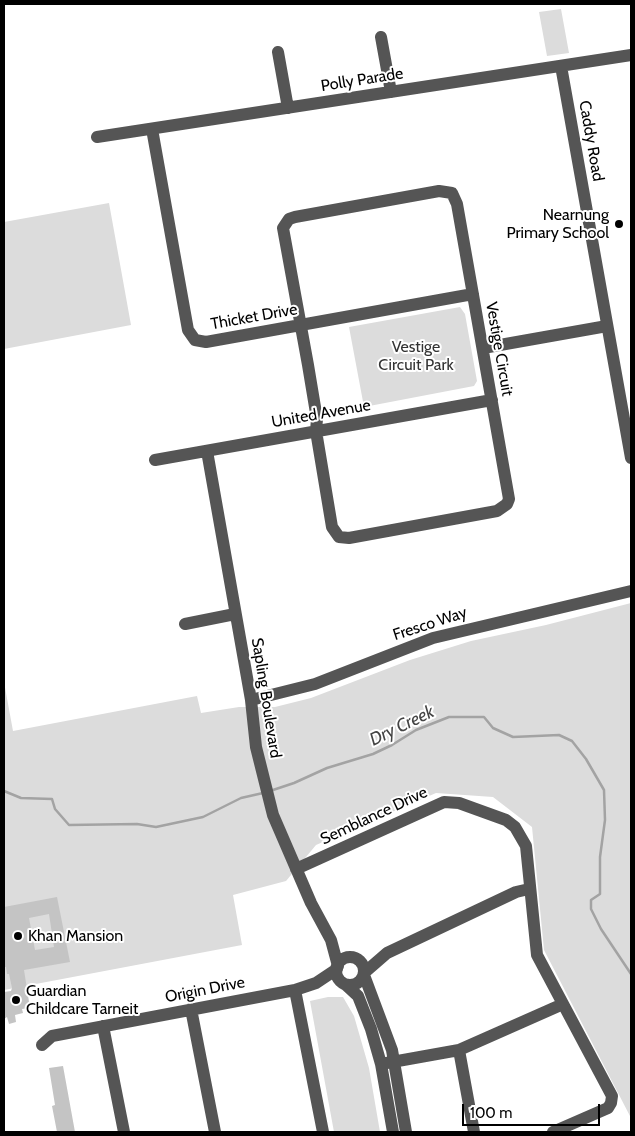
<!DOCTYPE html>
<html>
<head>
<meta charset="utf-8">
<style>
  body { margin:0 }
  #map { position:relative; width:635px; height:1136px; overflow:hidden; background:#fff; font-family:Cabin,sans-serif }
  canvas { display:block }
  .frame { position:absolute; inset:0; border:5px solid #000; pointer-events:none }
  .scale { position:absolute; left:462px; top:1104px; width:138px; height:22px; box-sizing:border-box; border:2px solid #000; border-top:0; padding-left:6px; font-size:15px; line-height:18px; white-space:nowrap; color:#000; -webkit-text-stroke:4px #fff; paint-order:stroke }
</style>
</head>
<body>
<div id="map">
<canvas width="635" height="1136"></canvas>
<div class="frame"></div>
<div class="scale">100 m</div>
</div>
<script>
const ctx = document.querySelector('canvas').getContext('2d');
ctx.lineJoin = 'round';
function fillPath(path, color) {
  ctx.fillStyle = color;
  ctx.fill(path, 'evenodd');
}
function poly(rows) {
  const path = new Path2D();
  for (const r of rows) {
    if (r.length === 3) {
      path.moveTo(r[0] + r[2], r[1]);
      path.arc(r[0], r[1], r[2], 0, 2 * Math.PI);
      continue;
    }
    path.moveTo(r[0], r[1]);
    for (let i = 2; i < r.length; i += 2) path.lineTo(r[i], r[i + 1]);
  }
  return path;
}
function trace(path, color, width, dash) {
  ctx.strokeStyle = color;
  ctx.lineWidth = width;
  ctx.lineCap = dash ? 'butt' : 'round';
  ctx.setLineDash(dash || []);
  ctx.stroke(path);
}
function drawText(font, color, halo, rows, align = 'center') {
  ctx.font = font + ' Cabin,sans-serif';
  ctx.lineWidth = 4;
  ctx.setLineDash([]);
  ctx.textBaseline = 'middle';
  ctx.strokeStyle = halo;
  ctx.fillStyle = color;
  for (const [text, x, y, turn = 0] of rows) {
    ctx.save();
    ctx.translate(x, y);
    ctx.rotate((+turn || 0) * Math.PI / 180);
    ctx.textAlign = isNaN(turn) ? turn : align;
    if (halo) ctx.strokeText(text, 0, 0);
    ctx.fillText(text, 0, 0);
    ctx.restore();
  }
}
fillPath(poly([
  [561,9,569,53,547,56,539,12],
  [109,203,131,325,4,349,4,222],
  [460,307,465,314,477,381,474,386,364,407,349,327],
  [631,603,631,1118,544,950,532,827,493,797,436,793,316,845,286,881,233,895,242,945,4,990,4,682,13,731,197,696,201,713,239,707,275,707,311,698,410,660,471,641,546,625],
  [328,997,343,997,354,1016,369,1068,380,1132,334,1132,310,1001]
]), '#dcdcdc');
trace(poly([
  [4,791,21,798,52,799,55,809,69,825,137,824,156,827,203,817,241,798,263,793],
  [270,791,294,783,327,768,373,754,392,745,416,730,449,717,484,717,493,728,513,737,559,735,572,741,586,759,604,790,605,820,600,857,600,894,591,900,591,909,601,929,631,974]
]), '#a3a3a3', 2.5);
fillPath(poly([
  [57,897,70,962,24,970,30,1008,22,1009,23,1013,15,1015,16,1022,9,1024,7,1017,4,1019,4,992,11,991,12,988,9,974,7,974,6,967,4,967,4,907],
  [49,914,54,947,35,950,29,918],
  [63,1066,75,1132,57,1132,52,1106,55,1105,49,1068]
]), '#c4c4c4');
trace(poly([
  [381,37,391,92],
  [278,52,288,108],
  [561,66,631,458],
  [152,129,188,330,195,340,206,342,473,294],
  [97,137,631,55],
  [439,191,452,193,457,204,509,499,507,504,497,511,349,538,339,537,332,527,316,431,317,419,308,365,283,228,289,219,295,217,439,191],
  [483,348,607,326],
  [207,451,251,700,256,747,273,815,311,903,331,940,338,966],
  [155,460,492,400],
  [185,624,235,614],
  [251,700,315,684,433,638,631,591],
  [296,869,444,802,459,803,506,820,515,827,526,846,537,955,612,1096,611,1103,608,1108,553,1132],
  [350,971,14],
  [364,973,387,953,516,892,529,889],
  [364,975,392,1050,406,1132],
  [345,984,358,996,371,1029,381,1064,393,1132],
  [295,990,323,1132],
  [191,1009,215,1132],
  [103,1026,124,1132],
  [42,1045,52,1036,295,990,316,983,337,969],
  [459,1050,474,1132],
  [381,1064,459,1050,563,1004]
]), '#555', 12);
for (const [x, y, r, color] of [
  [619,224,5,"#000"],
  [18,936,5,"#000"],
  [16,1000,5,"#000"]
]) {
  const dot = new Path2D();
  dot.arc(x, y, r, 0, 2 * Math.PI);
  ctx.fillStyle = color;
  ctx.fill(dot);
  trace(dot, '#fff', 2);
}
drawText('16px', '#000', '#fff', [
  ["Polly Parade",362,80,-9],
  ["Caddy Road",591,141,80],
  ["Thicket Drive",254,317,-10],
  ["Vestige Circuit",499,349,80],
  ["United Avenue",321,414,-10],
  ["Fresco Way",430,624,-18],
  ["Sapling Boulevard",266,698,81],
  ["Semblance Drive",374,816,-25],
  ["Origin Drive",205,990,-11]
]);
drawText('16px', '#000', '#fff', [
  ["Nearnung",609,215,"right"],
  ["Primary School",609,233,"right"],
  ["Khan Mansion",28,936],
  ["Guardian",26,991],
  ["Childcare Tarneit",26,1009]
], 'left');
drawText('16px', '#333', '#fff', [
  ["Vestige",416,347],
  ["Circuit Park",416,365]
]);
drawText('italic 18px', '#444', '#fff', [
  ["Dry Creek",402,726,-26]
]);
</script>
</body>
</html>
